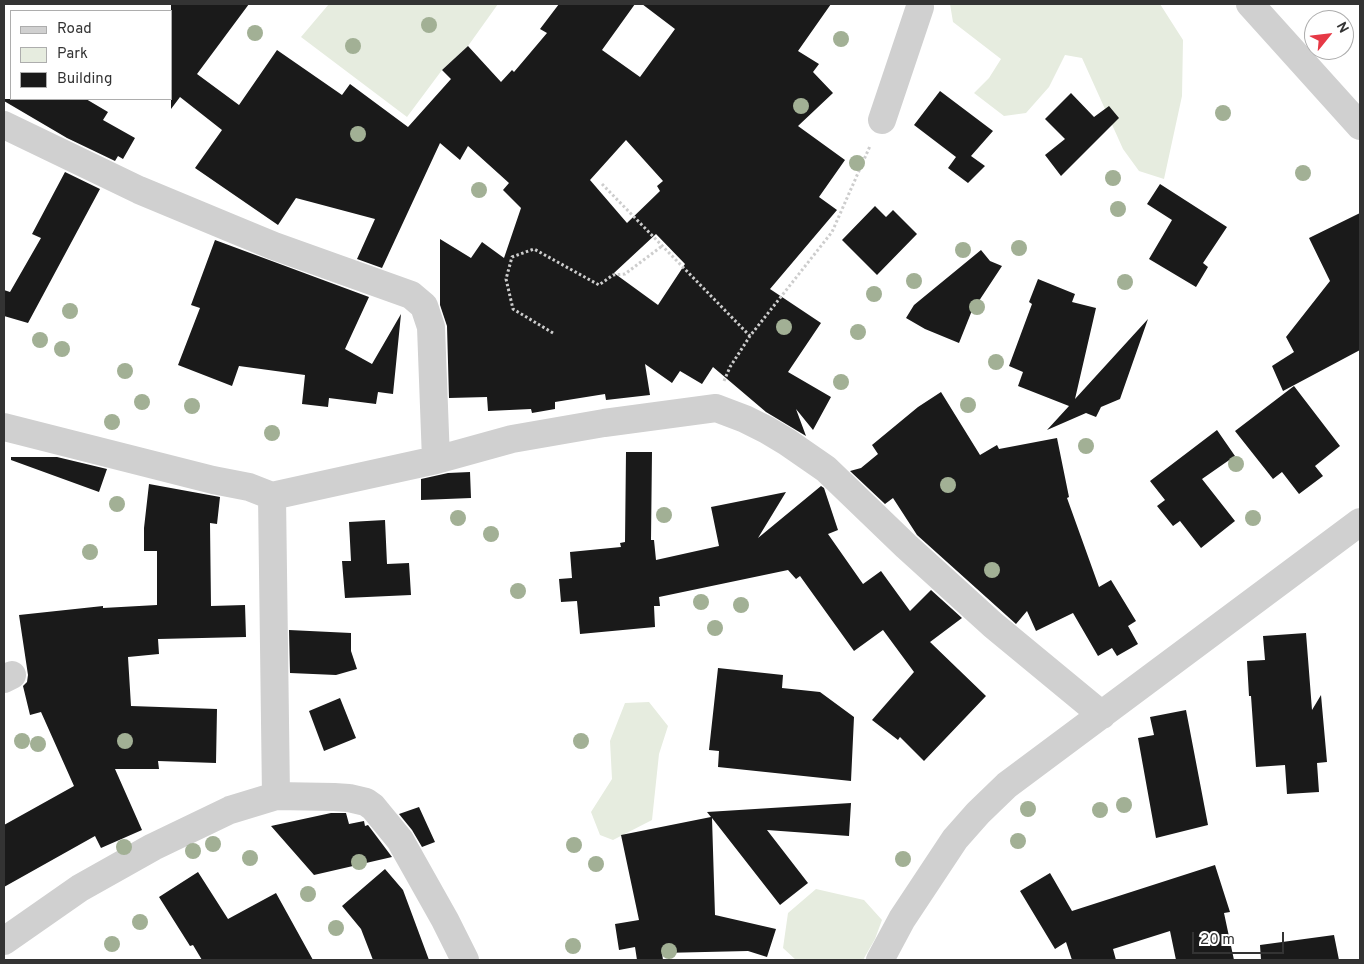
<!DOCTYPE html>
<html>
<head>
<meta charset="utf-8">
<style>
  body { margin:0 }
  #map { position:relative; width:1364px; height:964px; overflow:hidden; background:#fff; font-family:Overpass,sans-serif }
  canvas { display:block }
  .frame { position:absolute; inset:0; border:5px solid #333; pointer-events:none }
  .legend { position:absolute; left:10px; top:10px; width:162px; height:90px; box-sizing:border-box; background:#fff; border:1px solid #adadad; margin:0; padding:6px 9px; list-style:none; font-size:15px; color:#333 }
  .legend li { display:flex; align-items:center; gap:10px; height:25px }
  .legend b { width:25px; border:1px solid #adadad }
  .north { position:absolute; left:1304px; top:10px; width:50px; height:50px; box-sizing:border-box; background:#fff; border:1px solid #adadad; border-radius:50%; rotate:61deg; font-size:14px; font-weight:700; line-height:20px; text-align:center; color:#333 }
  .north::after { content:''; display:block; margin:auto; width:18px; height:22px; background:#e63946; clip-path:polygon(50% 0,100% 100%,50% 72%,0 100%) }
  .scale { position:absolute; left:1192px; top:932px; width:92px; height:22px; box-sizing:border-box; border:2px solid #333; border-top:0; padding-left:6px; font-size:15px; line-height:18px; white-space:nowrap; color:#333; -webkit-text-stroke:4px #fff; paint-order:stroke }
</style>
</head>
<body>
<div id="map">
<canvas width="1364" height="964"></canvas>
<div class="frame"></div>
<ul class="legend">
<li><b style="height:6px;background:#d0d0d0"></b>Road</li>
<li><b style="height:14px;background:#e6ecdf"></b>Park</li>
<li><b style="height:14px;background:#1a1a1a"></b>Building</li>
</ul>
<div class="north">N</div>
<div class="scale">20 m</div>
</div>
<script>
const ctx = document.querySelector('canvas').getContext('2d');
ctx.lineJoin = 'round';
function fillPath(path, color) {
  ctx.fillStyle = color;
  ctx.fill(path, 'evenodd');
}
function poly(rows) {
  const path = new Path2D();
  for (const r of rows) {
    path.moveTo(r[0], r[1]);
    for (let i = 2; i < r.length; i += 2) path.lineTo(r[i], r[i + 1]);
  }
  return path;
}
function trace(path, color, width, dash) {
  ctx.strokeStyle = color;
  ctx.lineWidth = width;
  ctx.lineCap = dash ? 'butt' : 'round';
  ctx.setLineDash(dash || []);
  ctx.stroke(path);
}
fillPath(poly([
  [329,4,498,4,468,46,442,70,407,117,301,37],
  [950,4,1160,4,1183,40,1182,96,1164,179,1139,171,1123,149,1082,58,1065,55,1049,87,1026,113,1004,116,974,93,989,78,1001,59,953,22],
  [649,702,668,726,659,754,652,820,613,840,600,835,591,812,612,779,610,741,625,703],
  [816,889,864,900,882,920,875,939,863,960,796,960,783,948,788,913]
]), '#e6ecdf');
fillPath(poly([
  [171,4,249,4,197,74,239,105,277,50,342,95,350,84,408,127,451,79,442,70,468,46,501,82,512,70,514,72,547,33,540,29,559,4,635,4,602,50,640,77,675,29,642,4,831,4,798,51,819,64,813,72,833,93,798,126,845,160,819,197,837,210,770,289,821,323,788,372,831,397,813,430,796,409,806,436,766,412,713,367,702,384,680,371,672,383,645,364,650,395,606,400,605,394,555,402,555,409,532,413,531,409,488,411,487,397,449,398,447,326,440,305,440,239,471,258,482,242,504,258,521,208,503,190,509,183,468,146,460,160,440,143,382,268,357,259,375,219,296,198,278,225,195,168,222,130,180,97,171,109],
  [626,140,663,181,657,186,660,191,627,223,590,180],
  [656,234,685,264,658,305,614,273],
  [940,91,993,131,971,156,985,166,968,183,948,168,956,157,914,125],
  [1071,93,1094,117,1109,106,1119,118,1061,176,1045,155,1065,139,1045,119],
  [4,99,86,99,108,112,103,120,135,138,123,159,118,156,115,161,67,138,4,101],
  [65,172,100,189,28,323,4,316,4,290,10,292,41,238,32,234],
  [1160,184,1227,227,1203,263,1208,267,1196,287,1149,259,1172,220,1147,204],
  [875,206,886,217,893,210,917,234,877,275,842,240],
  [1360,213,1360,350,1283,391,1272,366,1294,352,1286,337,1330,281,1309,238],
  [215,240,369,297,345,349,372,364,401,314,393,394,378,392,376,404,329,398,328,407,302,404,305,375,239,366,232,386,178,365,200,308,191,305],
  [981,250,990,261,1002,266,971,313,959,343,925,329,906,318,914,305],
  [1038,279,1075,294,1072,302,1096,308,1075,399,1148,319,1120,399,1101,407,1096,417,1086,413,1047,430,1069,406,1018,386,1023,372,1009,366,1032,304,1029,302],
  [1294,386,1340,446,1315,466,1323,476,1299,494,1282,472,1273,479,1235,431],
  [941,392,980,455,997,445,999,449,1057,438,1069,497,1067,498,1099,587,1111,580,1136,621,1128,626,1138,644,1117,656,1112,648,1098,656,1073,613,1036,631,1027,611,1016,624,917,535,893,498,885,504,850,471,861,468,878,454,872,445,918,407],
  [1217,430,1235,456,1202,479,1235,521,1201,548,1180,521,1173,526,1157,506,1165,500,1150,481],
  [626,452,652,452,651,540,654,540,656,560,719,546,711,507,786,492,758,538,821,486,824,488,838,530,828,534,863,584,881,571,910,611,931,590,962,618,930,642,986,696,924,761,900,737,898,740,872,720,914,672,883,630,854,651,800,576,796,579,788,570,659,597,660,606,654,606,655,627,580,634,577,601,561,602,559,579,572,578,570,552,621,547,620,543,625,542],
  [11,457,57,457,107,469,99,492,11,460],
  [470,472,471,498,421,500,421,479,448,473],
  [149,484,220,497,217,524,210,523,211,606,245,605,246,637,158,639,159,654,128,657,131,706,217,709,216,763,158,761,159,769,115,769,142,830,101,848,95,836,4,887,4,825,74,786,41,712,30,715,23,686,27,682,28,675,19,615,103,606,103,608,157,605,157,551,144,551,144,528],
  [385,520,387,564,409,563,411,595,345,598,342,561,351,561,349,522],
  [289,630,351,633,351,651,357,669,336,675,290,673],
  [1306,633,1312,710,1321,695,1327,762,1317,763,1319,792,1287,794,1285,765,1256,767,1251,696,1249,696,1247,661,1265,660,1263,636],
  [718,668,783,675,782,688,820,692,854,717,851,781,718,767,719,751,709,750],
  [340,698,356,738,324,751,309,711],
  [1186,710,1208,825,1156,838,1138,738,1154,735,1150,717],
  [851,803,849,836,767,830,808,883,780,905,712,818,715,915,776,929,767,957,748,951,662,953,663,960,637,960,635,947,619,950,615,924,639,920,621,835,711,817,707,812],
  [419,807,435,842,422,847,412,830,399,814],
  [331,813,346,813,349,824,364,821,365,826,368,825,392,857,314,875,271,826],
  [1215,865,1230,912,1224,913,1234,960,1176,960,1170,931,1113,949,1116,960,1072,960,1066,942,1055,949,1020,891,1050,873,1072,911],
  [385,869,403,890,429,960,373,960,361,929,342,906],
  [198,872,228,919,276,893,313,960,202,960,193,945,190,946,159,897],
  [1334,935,1339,960,1261,960,1260,945]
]), '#1a1a1a');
trace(poly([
  [602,184,750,336],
  [553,333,513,309,506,279,512,257,534,249,599,285,613,275,625,274,662,246],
  [724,381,730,367,750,336,832,232,870,146]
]), '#cdcdcd', 3, [2.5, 2.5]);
trace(poly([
  [1250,4,1360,126],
  [882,120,920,7],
  [4,125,139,190,228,227,274,246,411,295,424,306,431,327,436,460],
  [4,427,213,480,249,487,272,496,436,460,512,439,604,423,716,408,745,419,767,430,787,442,826,469,906,546,993,625,1102,715],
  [272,496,276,796],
  [4,679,12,675],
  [4,941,80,888,153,847,230,810,276,796,334,797,349,798,366,802,373,807,400,840,445,920,465,960],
  [880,960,902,919,955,839,978,813,1007,785,1360,522]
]), '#d0d0d0', 28);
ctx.fillStyle = '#a2b095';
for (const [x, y] of [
  [429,25],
  [255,33],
  [841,39],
  [353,46],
  [801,106],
  [1223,113],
  [358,134],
  [857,163],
  [1303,173],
  [1113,178],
  [479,190],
  [1118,209],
  [1019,248],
  [963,250],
  [914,281],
  [1125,282],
  [874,294],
  [977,307],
  [70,311],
  [784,327],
  [858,332],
  [40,340],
  [62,349],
  [996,362],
  [125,371],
  [841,382],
  [142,402],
  [968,405],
  [192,406],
  [112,422],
  [272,433],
  [1086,446],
  [1236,464],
  [948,485],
  [117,504],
  [664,515],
  [458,518],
  [1253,518],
  [491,534],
  [90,552],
  [992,570],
  [518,591],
  [701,602],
  [741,605],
  [715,628],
  [22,741],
  [125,741],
  [581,741],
  [38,744],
  [1124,805],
  [1028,809],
  [1100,810],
  [1018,841],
  [213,844],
  [574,845],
  [124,847],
  [193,851],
  [250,858],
  [903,859],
  [359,862],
  [596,864],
  [308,894],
  [140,922],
  [336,928],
  [112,944],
  [573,946],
  [669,951]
]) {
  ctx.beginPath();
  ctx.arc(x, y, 8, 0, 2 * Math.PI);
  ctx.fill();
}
</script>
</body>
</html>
